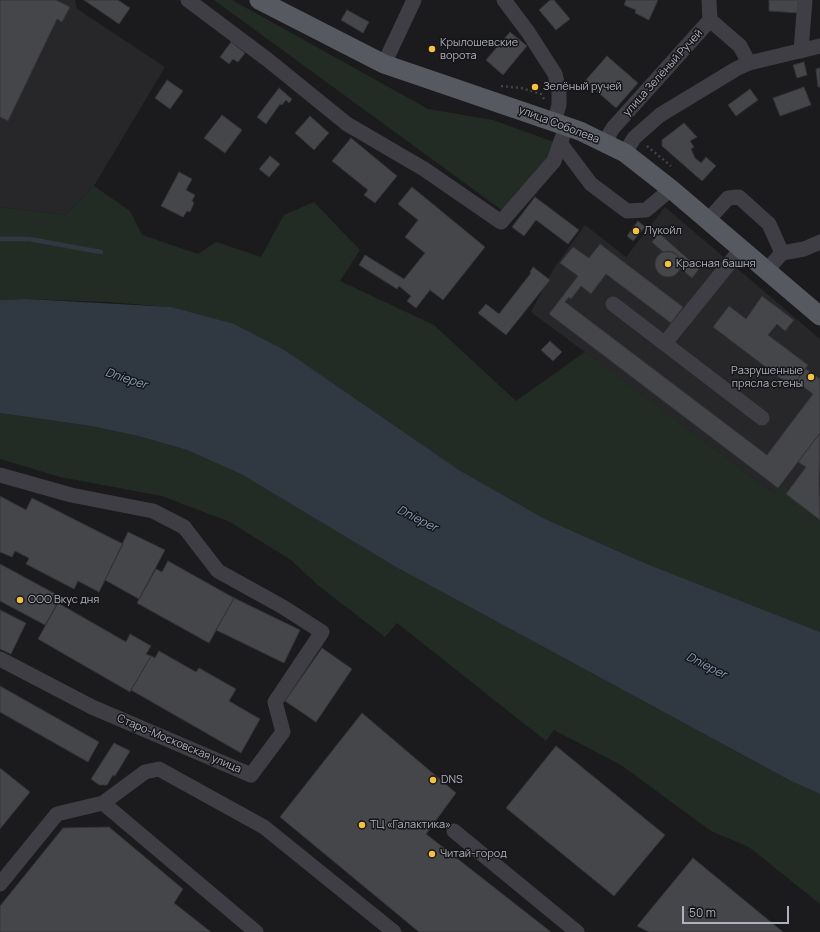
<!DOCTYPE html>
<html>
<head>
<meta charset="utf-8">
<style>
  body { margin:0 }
  #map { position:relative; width:820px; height:932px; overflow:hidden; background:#1b1b1d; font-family:Manrope,sans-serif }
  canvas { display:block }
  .scale { position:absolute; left:682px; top:906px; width:107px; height:18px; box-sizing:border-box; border:2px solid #adb1bd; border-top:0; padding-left:5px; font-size:12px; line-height:14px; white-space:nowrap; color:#adb1bd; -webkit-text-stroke:3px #161618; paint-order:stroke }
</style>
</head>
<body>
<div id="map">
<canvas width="820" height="932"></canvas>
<div class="scale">50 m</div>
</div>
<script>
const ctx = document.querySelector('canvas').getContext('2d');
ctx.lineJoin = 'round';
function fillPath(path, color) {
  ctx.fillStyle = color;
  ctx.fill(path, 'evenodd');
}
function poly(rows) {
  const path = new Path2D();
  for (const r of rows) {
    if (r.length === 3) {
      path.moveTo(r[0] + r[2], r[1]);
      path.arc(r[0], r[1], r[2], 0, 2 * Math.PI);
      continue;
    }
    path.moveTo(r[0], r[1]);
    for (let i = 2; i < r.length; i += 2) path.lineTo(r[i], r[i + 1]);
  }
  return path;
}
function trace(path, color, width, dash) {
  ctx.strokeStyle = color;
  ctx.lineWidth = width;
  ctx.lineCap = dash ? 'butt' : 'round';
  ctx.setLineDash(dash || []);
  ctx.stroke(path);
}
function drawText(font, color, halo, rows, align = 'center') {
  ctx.font = font + ' Manrope,sans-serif';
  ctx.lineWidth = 3;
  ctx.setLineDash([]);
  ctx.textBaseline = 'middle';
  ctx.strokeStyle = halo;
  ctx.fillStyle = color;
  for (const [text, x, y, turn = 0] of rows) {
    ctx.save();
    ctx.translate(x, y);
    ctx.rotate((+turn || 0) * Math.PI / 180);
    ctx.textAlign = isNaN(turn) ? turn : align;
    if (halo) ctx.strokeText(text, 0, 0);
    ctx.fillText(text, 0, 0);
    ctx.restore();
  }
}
fillPath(poly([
  [0,0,75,0,77,9,165,67,94,186,65,215,0,207],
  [665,207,820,339,820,511,783,485,775,494,531,312,554,268,585,225,626,257]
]), '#27272a');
fillPath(poly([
  [214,0,232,0,428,109,493,120,559,144,503,211],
  [94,186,130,211,142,235,198,254,216,242,261,257,284,215,314,202,360,250,340,281,434,325,516,401,585,352,775,494,782,484,820,511,820,632,647,564,545,519,459,470,286,351,171,307,108,302,26,299,0,300,0,207,65,215],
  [0,413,91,426,138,436,187,450,241,474,396,567,791,781,820,794,820,904,749,847,711,831,621,765,554,730,546,741,397,623,385,637,319,586,291,560,230,522,162,496,60,477,0,459]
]), '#222c24');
fillPath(poly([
  [26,299,171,307,234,324,286,351,459,470,545,519,647,564,820,632,820,794,791,781,396,567,241,474,187,450,138,436,91,426,0,413,0,300]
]), '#303942');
trace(poly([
  [0,239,29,239,101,252]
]), '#303942', 4.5);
const building = poly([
  [0,0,56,0,70,7,62,22,57,19,8,121,0,117,0,0],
  [84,0,118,0,130,8,119,24,84,0],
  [550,0,554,0,570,19,556,30,539,10,550,0],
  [626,0,658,0,649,20,635,13,636,10,624,5,626,0],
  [769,0,800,0,799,13,769,11,769,0],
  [347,10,369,22,363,33,341,20,347,10],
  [510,32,527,46,503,75,486,60,510,32],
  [231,42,245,53,238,62,233,59,229,64,220,57,231,42],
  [607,56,638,83,616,108,585,81,607,56],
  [804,62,807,75,797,78,793,65,804,62],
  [820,68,820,87,818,87,816,69,820,68],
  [167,80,183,91,170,109,155,98,167,80],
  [804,87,811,105,780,116,773,98,804,87],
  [279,88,292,99,289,103,286,100,282,105,280,104,266,124,257,117,279,88],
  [750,89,758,100,736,116,728,105,750,89],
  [222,115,242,130,225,153,204,138,222,115],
  [310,116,329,133,314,150,295,133,310,116],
  [684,123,697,137,690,141,694,147,691,149,695,158,701,163,706,157,716,166,702,181,662,146,662,140,684,123],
  [351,138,397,176,375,203,364,195,368,190,332,161,351,138],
  [270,156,280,164,269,177,259,169,270,156],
  [179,172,192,179,186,190,195,195,192,201,194,203,190,212,187,211,183,217,161,206,179,172],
  [412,187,485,247,443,300,430,290,416,308,407,301,411,296,399,286,397,289,359,265,365,255,404,279,425,253,405,237,418,220,398,204,412,187],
  [535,197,579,230,568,244,536,220,524,236,512,227,535,197],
  [638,221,645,227,633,241,627,236,638,221],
  [659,233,699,269,692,278,680,268,680,259,677,255,672,252,663,252,652,242,659,233],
  [600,244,683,307,671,323,606,274,591,294,581,286,571,299,569,297,565,302,767,455,813,394,796,381,806,369,820,379,820,433,778,488,549,314,578,276,560,263,573,247,589,258,600,244],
  [668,264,13],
  [533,267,550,280,506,335,478,313,486,304,499,314,531,273,530,272,533,267],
  [762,296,794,320,785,331,777,324,768,335,808,365,792,387,713,327,729,306,746,319,762,296],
  [550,341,562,352,553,361,541,350,550,341],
  [820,433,819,484,820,520,786,494,806,467,798,462,820,433],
  [0,496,26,510,32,498,123,544,99,592,78,581,74,589,26,564,29,558,15,551,12,557,0,552,0,496],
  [128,532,165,550,139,599,105,580,128,532],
  [168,561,234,598,209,643,137,603,156,569,162,572,168,561],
  [0,564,61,597,45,625,0,601,0,564],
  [234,598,300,630,284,663,216,630,234,598],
  [58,603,126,642,130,634,151,646,146,654,151,656,130,692,38,639,58,603],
  [0,610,26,623,11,654,0,649,0,610],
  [322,648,352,669,316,722,285,701,322,648],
  [159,651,196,672,199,668,236,689,229,701,260,719,241,753,131,690,151,656,155,658,159,651],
  [0,686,99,742,88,762,0,712,0,686],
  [362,713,456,793,426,834,551,932,419,932,280,817,362,713],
  [114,743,130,751,115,776,113,775,107,785,99,785,91,779,114,743],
  [556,746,665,835,614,896,506,808,556,746],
  [0,768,30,792,0,829,0,768],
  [109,827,183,889,174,903,211,932,0,932,0,906,63,828,109,827],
  [693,858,783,932,649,932,637,926,693,858]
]);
fillPath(building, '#45464a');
trace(building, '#353539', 1);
trace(poly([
  [501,86,521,88,541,94,544,99],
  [647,146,671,166]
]), '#424349', 2.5, [2, 3]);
trace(poly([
  [188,0,268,60,347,124,424,169,501,222,554,161,566,127],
  [504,0,528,32,555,74,559,91,559,105,554,122],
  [710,20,740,46,749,63],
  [801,51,805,0],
  [384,64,414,0],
  [560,143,591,184,627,211,646,210,671,189],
  [604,143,613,128,710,20,709,0],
  [625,153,634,138,660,115,736,69,749,63,820,46],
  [708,220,728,198,739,197,769,224,782,253],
  [767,270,782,253,804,249,820,242],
  [613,304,762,418],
  [665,343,741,249],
  [0,475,71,495,153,511,184,527,218,571,283,607,322,632,275,702,283,732,251,775,92,707,0,659],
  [103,803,256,932],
  [454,831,577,932],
  [0,884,57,814,103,803,145,772,159,769,264,827,394,932]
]), '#3e3e44', 15);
trace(poly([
  [259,0,384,64,580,131,625,153,671,189,820,316]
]), '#575961', 19);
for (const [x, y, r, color] of [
  [432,49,4,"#f6c13a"],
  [535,87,4,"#f6c13a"],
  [636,231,4,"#f6c13a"],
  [668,264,4,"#f6c13a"],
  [811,377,4,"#f6c13a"],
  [20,600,4,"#f6c13a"],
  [433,780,4,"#f6c13a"],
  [362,825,4,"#f6c13a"],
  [432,854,4,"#f6c13a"]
]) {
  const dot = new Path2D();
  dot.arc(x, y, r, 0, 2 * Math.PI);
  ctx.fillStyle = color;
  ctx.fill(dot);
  trace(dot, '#161618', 1.5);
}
drawText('11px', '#adb1bd', '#161618', [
  ["Крылошевские",440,43],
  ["ворота",440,56],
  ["Зелёный ручей",543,87],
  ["Лукойл",644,231],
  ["Красная башня",676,264],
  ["Разрушенные",803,371,"right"],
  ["прясла стены",803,384,"right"],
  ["ООО Вкус дня",28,600],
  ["DNS",441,780],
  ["ТЦ «Галактика»",370,825],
  ["Читай-город",440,854]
], 'left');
drawText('11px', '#adb1bd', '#161618', [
  ["улица Зелёный Ручей",663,73,-48],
  ["улица Соболева",559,125,21],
  ["Старо-Московская улица",179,744,23]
]);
drawText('italic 12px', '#849db8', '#161618', [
  ["Dnieper",126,379,18],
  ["Dnieper",417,519,27],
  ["Dnieper",706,666,27]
]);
</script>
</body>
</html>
